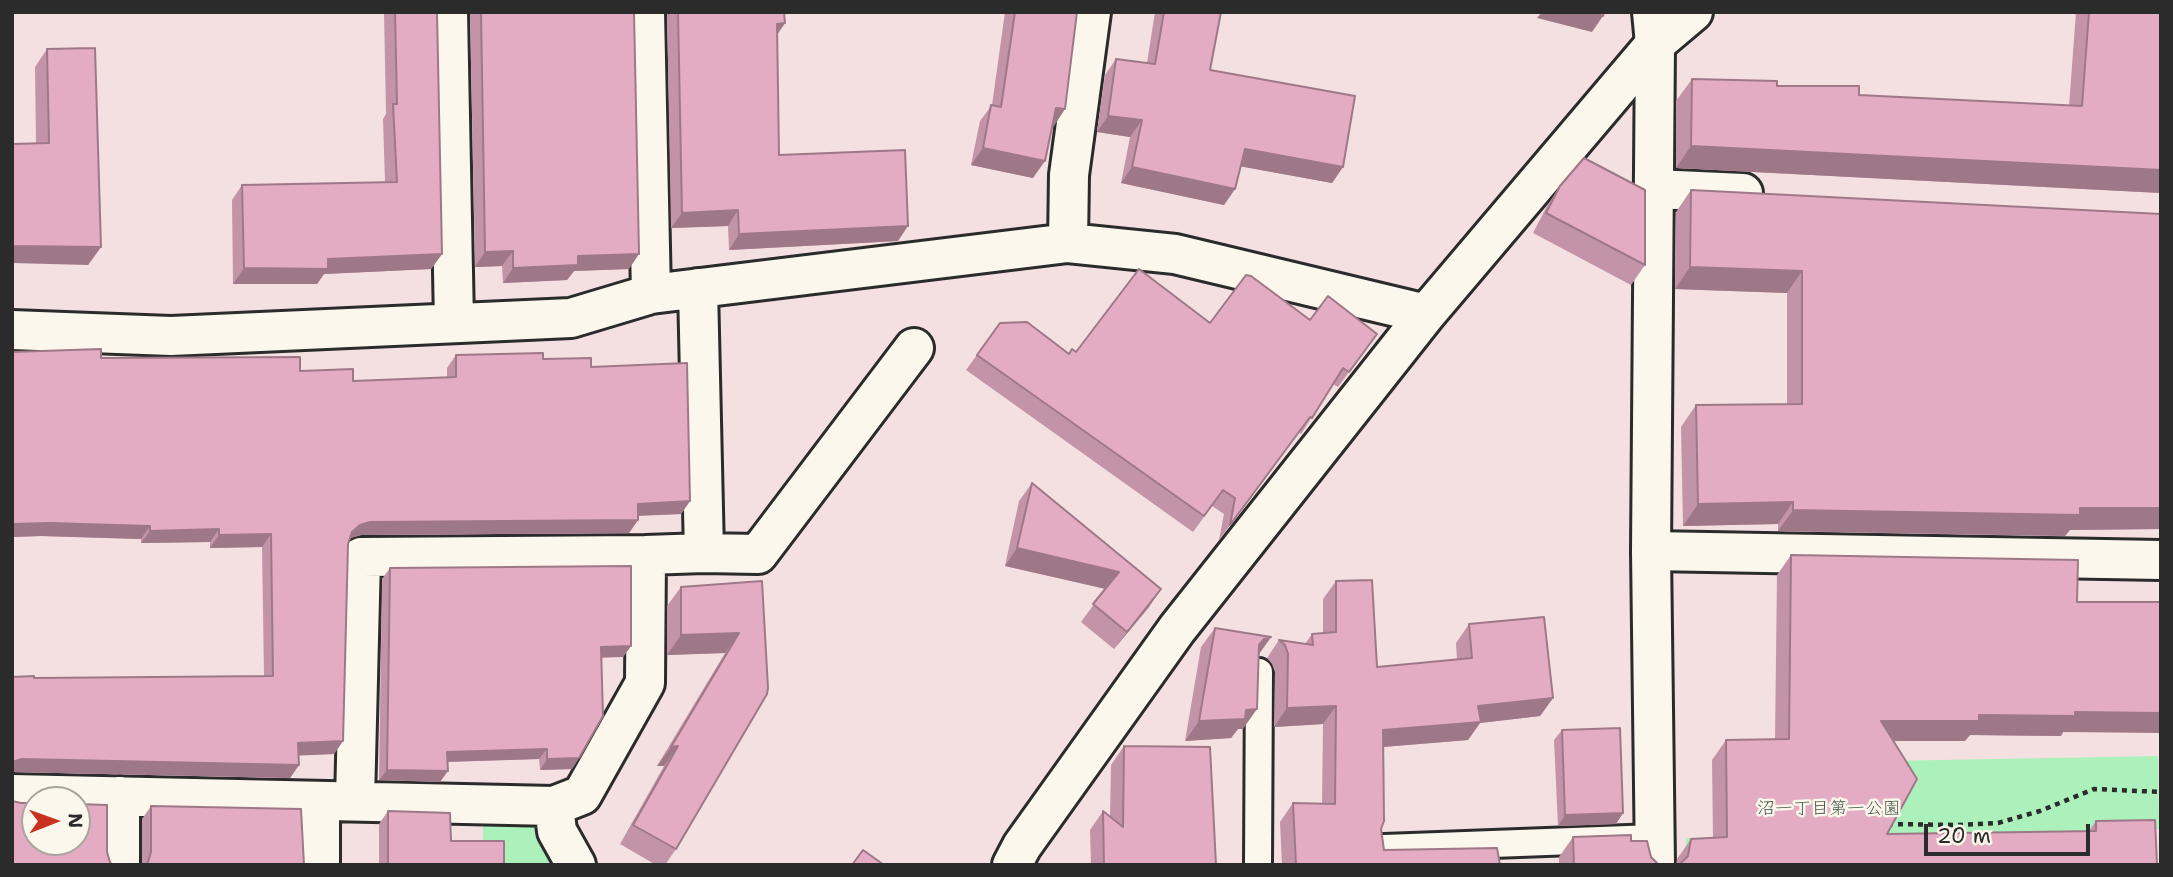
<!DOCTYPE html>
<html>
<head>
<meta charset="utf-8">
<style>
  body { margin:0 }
  #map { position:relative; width:2173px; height:877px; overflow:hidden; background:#f4e0e0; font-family:"Shantell Sans",sans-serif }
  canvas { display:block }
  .frame { position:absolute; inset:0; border:14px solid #2b2b2b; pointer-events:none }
  .north { position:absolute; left:21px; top:786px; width:70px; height:70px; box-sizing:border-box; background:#fbf7ec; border:2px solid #a8a59f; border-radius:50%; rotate:89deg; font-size:19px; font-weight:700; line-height:28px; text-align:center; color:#2b2b2b }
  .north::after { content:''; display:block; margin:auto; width:24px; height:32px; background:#c8321e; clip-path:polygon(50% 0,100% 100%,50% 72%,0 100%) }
  .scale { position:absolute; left:1924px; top:824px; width:166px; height:32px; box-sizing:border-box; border:4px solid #2b2b2b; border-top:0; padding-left:9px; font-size:21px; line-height:24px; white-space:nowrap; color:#2b2b2b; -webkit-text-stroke:5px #fbf7ec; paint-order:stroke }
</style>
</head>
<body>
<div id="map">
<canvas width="2173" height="877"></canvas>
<div class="frame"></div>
<div class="north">N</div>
<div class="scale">20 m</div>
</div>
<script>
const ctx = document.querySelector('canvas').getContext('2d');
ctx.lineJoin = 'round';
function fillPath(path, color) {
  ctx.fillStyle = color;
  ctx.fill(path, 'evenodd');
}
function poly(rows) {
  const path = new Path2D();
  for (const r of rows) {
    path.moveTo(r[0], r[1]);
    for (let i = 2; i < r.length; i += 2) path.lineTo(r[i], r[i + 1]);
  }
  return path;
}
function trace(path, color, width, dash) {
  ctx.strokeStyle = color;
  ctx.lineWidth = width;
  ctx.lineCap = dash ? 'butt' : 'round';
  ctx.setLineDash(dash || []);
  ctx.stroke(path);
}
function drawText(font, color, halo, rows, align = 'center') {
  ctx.font = font + ' "Shantell Sans","Klee One",sans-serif';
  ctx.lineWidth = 5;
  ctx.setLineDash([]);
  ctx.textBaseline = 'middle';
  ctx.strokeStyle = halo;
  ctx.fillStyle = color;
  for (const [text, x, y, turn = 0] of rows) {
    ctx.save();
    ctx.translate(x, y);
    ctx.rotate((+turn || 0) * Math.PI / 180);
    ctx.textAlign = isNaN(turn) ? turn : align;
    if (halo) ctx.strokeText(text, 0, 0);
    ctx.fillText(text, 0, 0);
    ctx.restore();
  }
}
fillPath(poly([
  [2158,756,2159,829,2080,830,2080,848,1687,858,1686,838,1779,836,1778,763],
  [483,804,554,806,576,865,483,865]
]), '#acf1bc');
const lane = poly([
  [1384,848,1655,838],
  [1258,865,1259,672]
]);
const street = poly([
  [448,12,454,323],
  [645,12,651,294],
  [1654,189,1743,193],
  [1068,243,1069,175,1091,12],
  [12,330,171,336,571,318,651,294,1068,243,1175,254,1426,314],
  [1651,551,2161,560],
  [704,553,758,554,914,348],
  [12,794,554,806,557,831,576,865],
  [320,801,320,865],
  [355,801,361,557,646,555],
  [554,806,582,795,645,683,646,555,704,553,698,288],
  [120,865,120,796],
  [1012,865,1022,846,1177,629,1426,314,1655,44,1693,12]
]);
const secondary = poly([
  [1652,12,1655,44,1651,551,1655,865]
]);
trace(lane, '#2b2b2b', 32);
trace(street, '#2b2b2b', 44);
trace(secondary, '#2b2b2b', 44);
trace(poly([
  [1888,824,1958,825,1998,823,2040,811,2094,789,2161,792]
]), '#2b2b2b', 4.5, [5, 5]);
trace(lane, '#fbf7ec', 26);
trace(street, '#fbf7ec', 38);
trace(secondary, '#fbf7ec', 38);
fillPath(poly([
  [384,12,437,12,442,254,431,269,324,274,317,284,233,284,232,200,242,185,385,182,383,119,386,114],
  [470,12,634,12,629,269,574,271,567,280,503,283,502,266,475,267],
  [667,12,784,12,785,23,777,35,779,155,898,241,729,250,728,226,671,228],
  [1005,12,1077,12,1054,126,1052,126,1033,178,971,165,980,121,992,105],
  [1155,12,1221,12,1210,70,1343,167,1332,183,1240,166,1235,189,1224,205,1121,183,1130,137,1097,132,1105,75,1116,59,1147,63],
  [2076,12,2161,12,2161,193,1676,168,1676,101,1692,79,1777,86,1859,95,2069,106],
  [47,49,101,247,88,265,36,143,35,67],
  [1560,186,1645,265,1631,285,1533,233,1547,206],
  [1691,190,2161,214,2161,529,2070,530,2065,536,1778,531,1778,524,1683,526,1681,427,1696,405,1787,405,1787,293,1675,289,1676,212],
  [1310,320,1377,334,1338,387,1333,384,1301,434,1299,432,1219,540,1224,514,1212,506,1193,532,966,370,1000,323,1069,354,1210,323],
  [12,352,300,371,353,381,447,377,447,368,456,355,543,359,591,367,690,501,681,514,638,516,638,520,629,533,361,535,351,538,348,544,343,741,334,754,299,755,299,765,290,778,12,772,34,678,264,676,262,547,210,548,210,542,141,543,141,539,41,536,12,537],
  [1032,483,1149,607,1114,649,1081,622,1105,589,1005,566,1019,501],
  [1791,555,2063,732,2061,736,1970,735,1965,741,1893,741,1887,834,2089,831,2096,821,2157,865,1676,865,1677,859,1691,839,1713,838,1712,760,1726,740,1775,739,1777,575],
  [390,568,631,646,623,657,601,657,579,758,572,769,540,770,539,759,448,762,440,782,379,780,382,579],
  [762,581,676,849,665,865,656,865,620,844,664,766,657,766,725,653,667,655,667,606,681,587],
  [1336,581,1377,667,1457,660,1456,643,1469,624,1553,698,1540,716,1480,723,1468,740,1383,747,1381,829,1384,850,1500,865,1282,865,1280,822,1293,803,1322,803,1323,724,1274,727,1275,672,1272,664,1267,658,1279,640,1305,644,1312,634,1323,633,1323,599],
  [1215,628,1271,637,1258,655,1243,729,1238,729,1231,738,1185,741,1201,647],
  [1562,730,1623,813,1616,824,1558,826,1554,740],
  [1124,746,1216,865,1091,865,1090,830,1103,811,1110,817,1111,765],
  [151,806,304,865,142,865,142,819],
  [388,811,451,841,504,865,379,865,379,824],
  [1573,837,1631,841,1658,864,1662,865,1559,865,1559,857]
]), '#c394a8');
fillPath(poly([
  [1542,12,1589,12,1603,16,1592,32,1537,18],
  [785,23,774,39,777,24],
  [1056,108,1065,109,1054,126,1044,124],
  [1108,116,1142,120,1130,137,1097,132],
  [1691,146,2161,170,2161,193,1676,168],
  [983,148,1045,161,1033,178,971,165],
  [1245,149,1343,167,1332,183,1233,165],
  [1132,167,1235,189,1224,205,1121,183],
  [738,210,728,226,671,228,682,213],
  [908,226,898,241,729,250,739,234],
  [12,246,101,247,88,265,12,263],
  [513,251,502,266,475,267,485,252],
  [442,254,431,269,324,274,317,284,233,284,244,268,328,259],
  [639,254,629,269,574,271,567,280,503,283,513,268,578,256],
  [1690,267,1802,271,1787,293,1675,289],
  [690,501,681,514,628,516,638,504],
  [1793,502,1778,524,1683,526,1698,504],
  [2161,508,2161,529,2070,530,2065,536,1778,531,1793,510],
  [638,520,629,533,361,535,351,538,343,545,352,532,360,525,370,522],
  [50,523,150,526,141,539,41,536,12,537,12,524],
  [219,529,210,542,141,543,150,531],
  [271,534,262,547,210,548,219,535],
  [1017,548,1119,572,1107,589,1005,566],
  [1161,589,1149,607,1114,649,1127,632],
  [739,633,725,653,667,655,681,635],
  [1271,637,1257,657,1259,645,1264,639],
  [631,646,623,657,593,658,601,647],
  [1553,698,1540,716,1480,723,1468,740,1370,748,1383,730,1478,706],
  [1336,706,1323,724,1274,727,1287,708],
  [1257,709,1243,729,1238,729,1231,738,1185,741,1199,721,1246,710],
  [2075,712,2161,713,2161,733,2063,732,2061,736,1970,735,1965,741,1866,741,1881,721,1979,715],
  [343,741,334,754,289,756,298,743],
  [678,746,664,766,657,766,671,747],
  [547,749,539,759,440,762,447,752],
  [579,758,572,769,540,770,547,759],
  [22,759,299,765,290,778,12,772,12,762],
  [387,770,448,771,440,782,379,780],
  [1623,813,1616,824,1558,826,1565,815]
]), '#9f7888');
const building = poly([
  [395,12,437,12,442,254,328,259,328,269,244,268,242,185,397,182,393,104,397,104,395,12],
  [481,12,634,12,639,254,578,256,578,265,513,268,513,251,485,252,481,12],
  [678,12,784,12,785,23,777,24,779,155,905,150,908,226,739,234,738,210,682,213,678,12],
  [1015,12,1077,12,1065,109,1056,108,1045,161,983,148,991,105,1001,107,1015,12],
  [1164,12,1221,12,1210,70,1355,96,1343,167,1245,149,1235,189,1132,167,1142,120,1108,116,1116,59,1155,64,1164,12],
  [1589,12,1604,12,1603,16,1589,12],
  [2089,12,2161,12,2161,170,1691,146,1692,79,1777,81,1777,86,1859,86,1859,95,2082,106,2089,12],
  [95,48,101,247,12,246,12,144,49,143,47,49,95,48],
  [1584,158,1645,190,1645,265,1546,213,1560,186,1584,158],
  [1691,190,2161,214,2161,508,2080,508,2080,515,1793,510,1793,502,1698,504,1696,405,1802,404,1802,271,1690,267,1691,190],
  [1139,269,1210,323,1246,275,1251,276,1310,320,1328,296,1377,334,1349,372,1343,368,1312,418,1310,417,1230,525,1235,498,1223,490,1204,516,977,355,1000,323,1027,322,1069,354,1072,349,1076,352,1139,269],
  [101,349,101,358,300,357,300,371,353,369,353,381,456,377,456,355,543,353,543,359,591,358,591,367,687,363,690,501,638,504,638,520,370,522,360,525,352,532,348,544,343,741,298,743,299,765,22,759,12,762,12,677,34,676,34,678,273,676,271,534,219,535,219,529,150,531,150,526,50,523,12,524,12,352,101,349],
  [1032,483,1161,589,1127,632,1093,604,1119,572,1017,548,1032,483],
  [1791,555,2078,560,2077,602,2161,602,2161,713,2075,712,2075,716,1979,715,1979,721,1881,721,1917,779,1887,834,2096,831,2096,821,2155,820,2157,865,1676,865,1680,864,1688,856,1691,839,1727,837,1726,740,1789,739,1791,555],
  [631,566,631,646,601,647,603,716,579,758,547,759,547,749,447,752,448,771,387,770,390,568,631,566],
  [1372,580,1377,667,1472,658,1469,624,1544,617,1553,698,1478,706,1481,722,1383,730,1384,821,1381,829,1384,850,1497,848,1500,865,1296,865,1293,803,1335,804,1336,706,1287,708,1288,654,1285,645,1279,640,1313,645,1312,634,1336,632,1336,581,1372,580],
  [762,581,768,688,767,694,676,849,633,825,678,746,671,747,739,633,681,635,681,587,762,581],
  [1215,628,1271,637,1264,639,1259,645,1257,709,1246,710,1245,719,1199,721,1215,628],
  [1620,728,1623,813,1565,815,1562,730,1620,728],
  [1124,746,1210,747,1216,865,1104,865,1103,811,1123,827,1124,746],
  [12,801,21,803,35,803,35,842,77,842,77,804,107,805,107,852,110,862,112,865,12,865,12,801],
  [151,806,301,809,304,865,146,865,148,862,151,852,151,806],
  [388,811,450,813,451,841,504,841,504,865,388,865,388,811],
  [1631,835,1631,841,1647,841,1651,857,1658,864,1662,865,1574,865,1573,837,1631,835],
  [863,850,884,865,852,865,863,850]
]);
fillPath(building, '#e3acc3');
trace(building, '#9f7888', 2);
drawText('18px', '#4b5c4f', '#fbf7ec', [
  ["沼一丁目第一公園",1829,809]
]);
</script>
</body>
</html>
